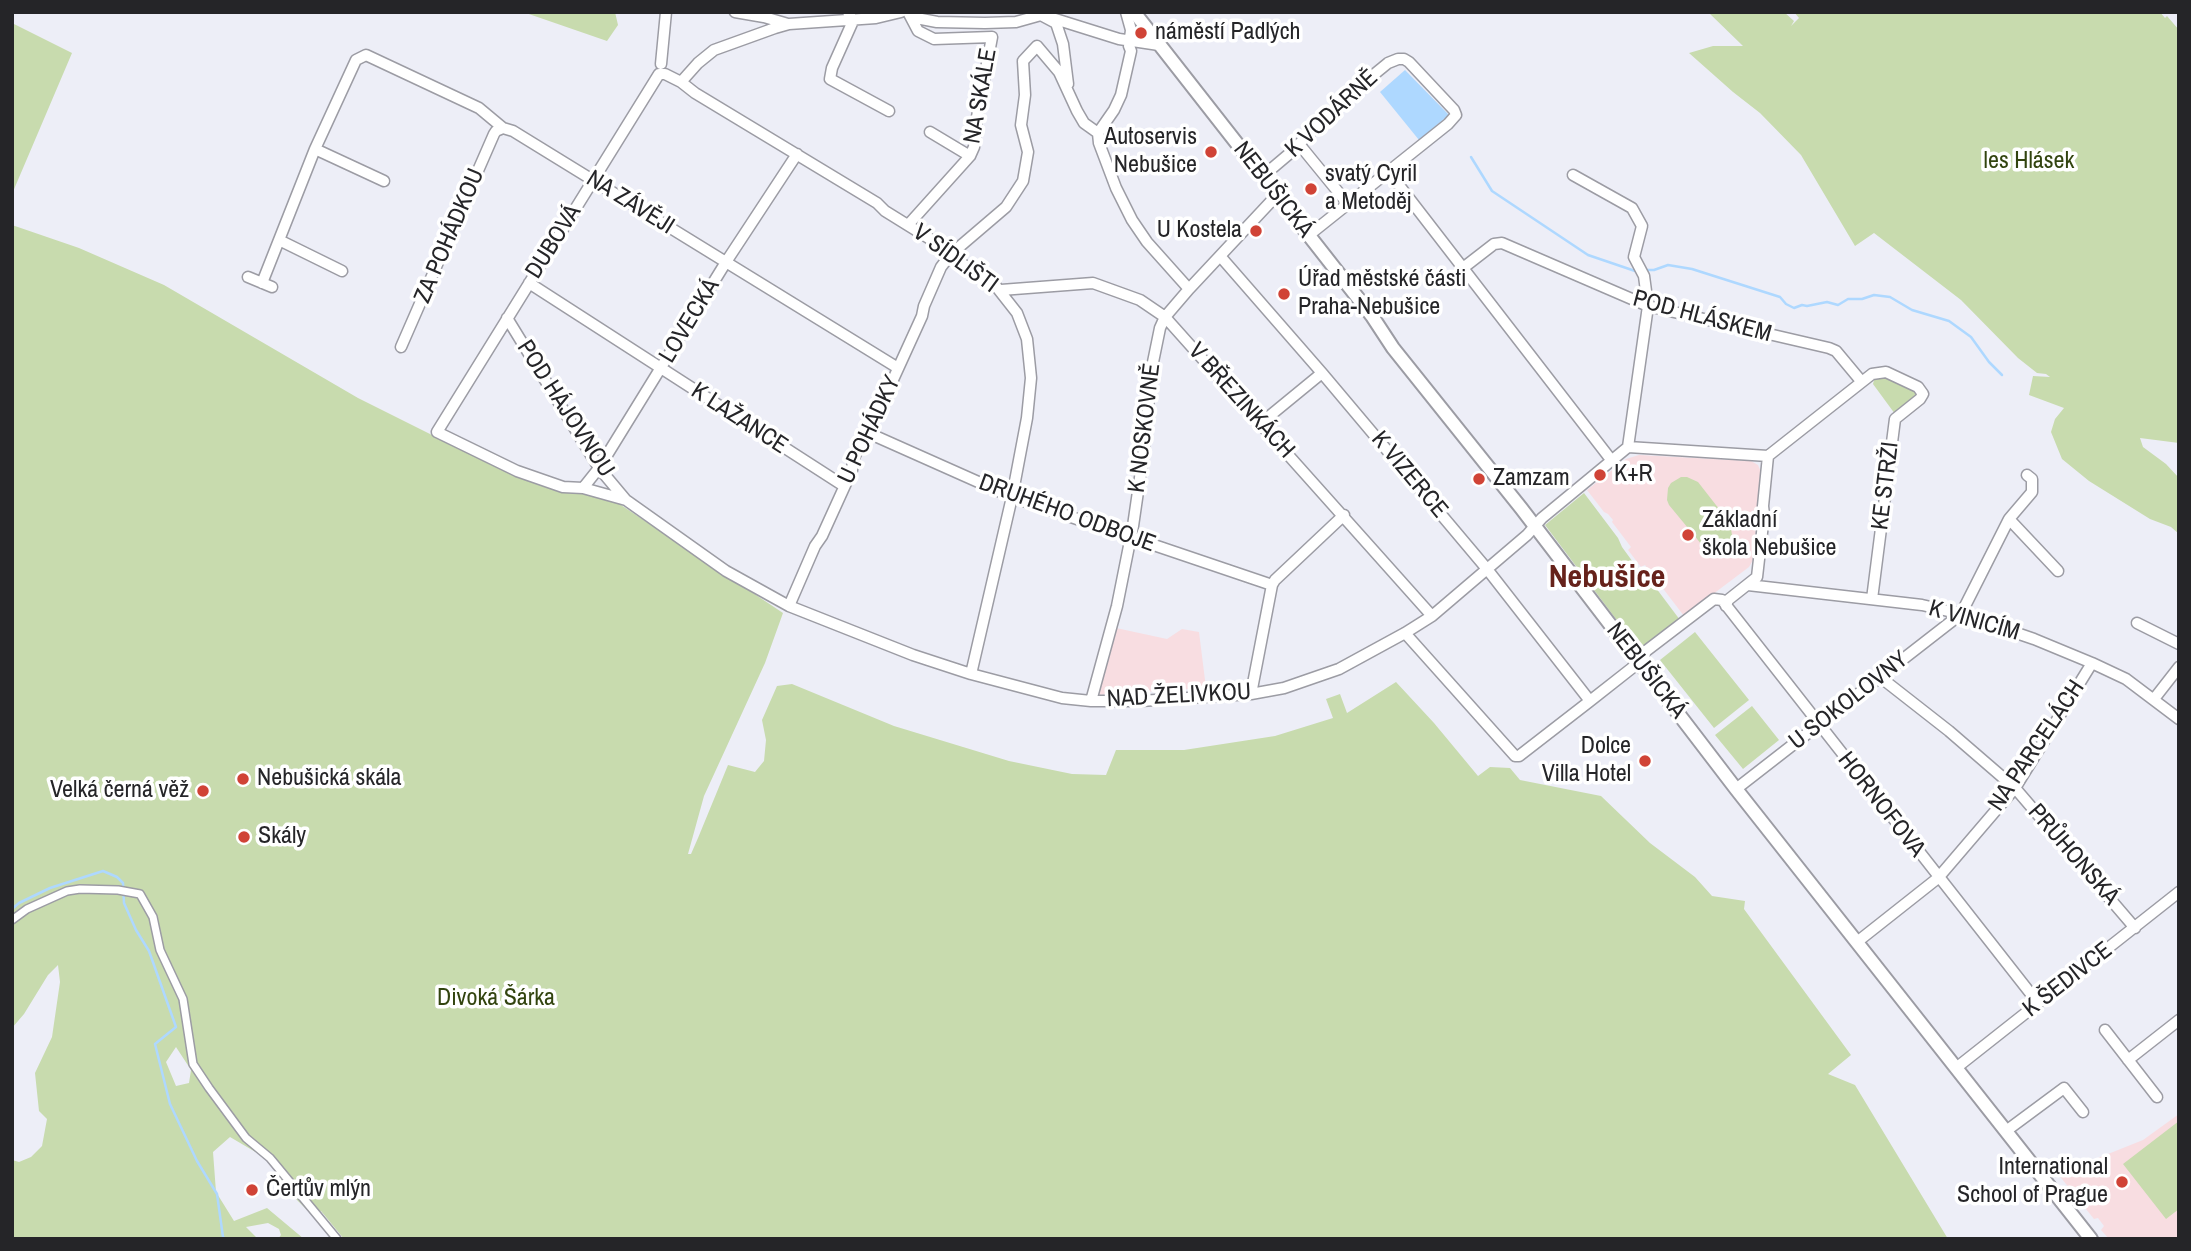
<!DOCTYPE html>
<html>
<head>
<meta charset="utf-8">
<style>
  body { margin:0 }
  #map { position:relative; width:2191px; height:1251px; overflow:hidden; background:#edeef7; font-family:"Archivo Narrow",sans-serif }
  canvas { display:block }
  .frame { position:absolute; inset:0; border:14px solid #252528; pointer-events:none }
</style>
</head>
<body>
<div id="map">
<canvas width="2191" height="1251"></canvas>
<div class="frame"></div>
</div>
<script>
const ctx = document.querySelector('canvas').getContext('2d');
ctx.lineJoin = 'round';
function fillPath(path, color) {
  ctx.fillStyle = color;
  ctx.fill(path, 'evenodd');
}
function poly(rows) {
  const path = new Path2D();
  for (const r of rows) {
    path.moveTo(r[0], r[1]);
    for (let i = 2; i < r.length; i += 2) path.lineTo(r[i], r[i + 1]);
  }
  return path;
}
function trace(path, color, width, dash) {
  ctx.strokeStyle = color;
  ctx.lineWidth = width;
  ctx.lineCap = dash ? 'butt' : 'round';
  ctx.setLineDash(dash || []);
  ctx.stroke(path);
}
function drawText(font, color, halo, rows, align = 'center') {
  ctx.font = font + ' "Archivo Narrow",sans-serif';
  ctx.lineWidth = 7;
  ctx.setLineDash([]);
  ctx.textBaseline = 'middle';
  ctx.strokeStyle = halo;
  ctx.fillStyle = color;
  for (const [text, x, y, turn = 0] of rows) {
    ctx.save();
    ctx.translate(x, y);
    ctx.rotate((+turn || 0) * Math.PI / 180);
    ctx.textAlign = isNaN(turn) ? turn : align;
    if (halo) ctx.strokeText(text, 0, 0);
    ctx.fillText(text, 0, 0);
    ctx.restore();
  }
}
fillPath(poly([
  [1639,455,1751,461,1758,465,1761,472,1753,560,1749,567,1684,616,1645,565,1641,567,1628,550,1631,547,1612,522,1613,520,1608,514,1604,512,1587,490,1626,459],
  [1116,628,1167,639,1182,629,1199,632,1206,688,1097,695],
  [2179,1114,2179,1239,2109,1239,2101,1230,2104,1226,2098,1218,2094,1219,2058,1174,2143,1140]
]), '#f8dde1');
fillPath(poly([
  [523,12,615,12,618,25,607,41],
  [1708,12,1784,12,1794,21,1791,26,1799,18,1794,12,2160,12,2165,18,2167,16,2179,30,2179,443,2140,438,2143,447,2166,464,2179,478,2179,534,2171,527,2150,519,2089,481,2062,459,2051,432,2055,419,2064,408,2029,395,2033,376,2050,377,2046,374,2037,373,2018,358,1961,300,1874,233,1855,246,1801,155,1760,113,1733,92,1689,53,1713,46,1743,46],
  [12,23,72,53,12,194],
  [12,225,79,248,164,285,358,398,472,455,505,470,611,500,621,505,783,613,765,663,704,796,688,854,691,854,698,838,728,765,755,772,764,761,766,740,762,720,777,686,792,684,894,726,1009,761,1072,774,1106,775,1116,750,1184,750,1275,736,1333,718,1326,699,1340,694,1347,713,1396,682,1434,723,1478,776,1490,767,1510,768,1520,780,1601,796,1650,843,1695,877,1712,896,1745,901,1744,909,1851,1055,1828,1074,1855,1085,1948,1239,344,1239,321,1211,312,1215,292,1195,283,1184,279,1174,264,1157,230,1137,213,1152,216,1192,234,1221,267,1208,304,1239,278,1239,281,1235,279,1229,268,1223,246,1227,258,1239,12,1239,12,1160,19,1162,31,1157,42,1146,47,1119,39,1111,35,1073,52,1037,60,982,58,965,48,975,24,1014,12,1028],
  [176,1047,191,1070,189,1083,176,1086,166,1062],
  [1876,372,1921,394,1895,414,1873,384],
  [1681,477,1687,477,1698,482,1730,523,1732,535,1725,546,1713,549,1702,545,1669,505,1667,500,1668,488,1671,483],
  [1584,493,1618,538,1622,547,1638,569,1647,576,1680,620,1640,651,1545,525],
  [1695,632,1749,700,1714,728,1660,660],
  [1752,706,1779,740,1743,769,1715,735],
  [2179,1121,2179,1209,2166,1219,2123,1164]
]), '#c8dbae');
fillPath(poly([
  [1405,70,1449,115,1419,140,1380,92]
]), '#aed8ff');
trace(poly([
  [1471,157,1492,191,1588,255,1638,272],
  [1645,270,1654,270,1668,265,1692,269,1780,297,1786,304,1794,308,1802,305,1807,306,1827,302,1838,305,1848,299,1862,299,1874,295,1890,297,1912,310,1949,321,1971,337,1989,362,2002,375],
  [12,909,19,903,50,888,103,871,117,877,123,883,124,903,136,930,149,951,176,1027,155,1044,170,1104,197,1161,217,1194,223,1237,226,1239]
]), '#aed8ff', 2.5);
const pedestrian = poly([
  [12,920,27,909,67,891,80,889,118,890,140,894,153,917,160,950,183,999,193,1064,209,1088,246,1138,270,1158,337,1239]
]);
const minor = poly([
  [735,12,764,17,788,24],
  [848,12,853,21,832,68,830,79,889,111],
  [908,12,918,31,934,39,992,37,977,117,974,147,970,156,908,225],
  [1126,12,1131,30,1129,46,1131,51,1121,95,1114,110,1098,133,1099,143,1116,188,1132,220,1147,242,1189,289],
  [911,17,937,22,985,23,1016,22,1041,15,1056,23,1063,44,1068,84],
  [1052,18,1119,39,1159,45],
  [661,64,666,12],
  [681,82,698,63,714,50,775,28,789,24,876,18,901,12],
  [930,132,970,156],
  [1299,144,1348,204],
  [315,149,384,181],
  [1388,171,1612,461],
  [1573,175,1632,208,1642,226,1634,257,1644,276,1648,306,1628,447],
  [1263,176,1289,154,1344,99,1388,63,1398,59,1404,59,1409,62,1454,110,1456,115,1448,124,1309,235],
  [279,240,342,271],
  [1220,256,1322,373,1487,569,1590,701],
  [1463,268,1494,244,1502,243,1648,306,1829,348,1836,351,1861,381],
  [248,277,272,287],
  [262,283,315,149,356,60,366,55,479,108,503,128,513,131,898,368],
  [529,283,844,486],
  [1001,290,1093,283,1140,300,1165,317,1432,616],
  [507,318,599,468,625,499],
  [401,347,494,134,496,131,503,128],
  [1261,423,1322,373],
  [866,432,1012,497,1272,585],
  [1768,456,1872,374,1886,372,1918,387,1923,394,1920,399,1895,419,1872,599],
  [583,488,599,468,726,262,797,154],
  [2009,519,2032,492,2032,479,2027,475],
  [1748,585,1922,605,1961,614,2034,639,2092,663,2126,679,2179,719],
  [789,606,815,546,822,536,852,470,853,460,879,404,886,395,922,316,924,306,941,267,951,254,1006,207,1023,181,1028,152,1021,125,1025,95,1023,61,1037,46,1059,72,1077,111,1084,123,1098,133],
  [2137,623,2179,644],
  [1405,633,1515,756,1519,756,1590,701,1632,668,1646,651,1714,599,1722,600,2038,1003],
  [971,674,1012,497,1027,418,1031,378,1027,339,1017,313,995,285,964,265,943,247,885,211,877,203,695,93,681,82,665,74,659,74,437,432,517,471,563,487,583,488,626,500,726,571,789,606,913,655,971,674,1062,698,1091,701,1140,701,1251,694,1284,688,1339,669,1405,633,1432,616,1527,535,1542,518,1628,447,1768,456,1763,506,1764,515,1757,577,1728,600,1726,606],
  [1880,677,1949,731,2015,788,2135,928],
  [1251,694,1272,585,1275,580,1344,515],
  [2154,699,2179,667],
  [1091,701,1117,606,1133,526,1143,457,1152,367,1160,328,1165,317,1189,289,1277,195],
  [1736,789,1961,614,2009,519,2058,571],
  [1857,942,1938,878,2015,788,2092,663],
  [2105,1030,2157,1097],
  [2128,1060,2179,1020],
  [1956,1068,2179,892],
  [2006,1131,2064,1088,2083,1112]
]);
const tertiary = poly([
  [1134,12,1372,316,1393,348,1521,508,1736,789,2091,1239]
]);
trace(pedestrian, '#9c9ca4', 10);
trace(minor, '#9c9ca4', 13);
trace(tertiary, '#9c9ca4', 16);
trace(pedestrian, '#fff', 7);
trace(minor, '#fff', 10);
trace(tertiary, '#fff', 12);
for (const [x, y, r, color] of [
  [1141,33,7,"#d04336"],
  [1211,152,7,"#d04336"],
  [1311,189,7,"#d04336"],
  [1256,231,7,"#d04336"],
  [1284,294,7,"#d04336"],
  [1600,475,7,"#d04336"],
  [1479,479,7,"#d04336"],
  [1688,535,7,"#d04336"],
  [1645,761,7,"#d04336"],
  [243,779,7,"#d04336"],
  [203,791,7,"#d04336"],
  [244,837,7,"#d04336"],
  [2122,1182,7,"#d04336"],
  [252,1190,7,"#d04336"]
]) {
  const dot = new Path2D();
  dot.arc(x, y, r, 0, 2 * Math.PI);
  ctx.fillStyle = color;
  ctx.fill(dot);
  trace(dot, '#fff', 2.5);
}
drawText('24px', '#252528', '#fff', [
  ["náměstí Padlých",1155,33],
  ["Autoservis",1197,138,"right"],
  ["Nebušice",1197,166,"right"],
  ["svatý Cyril",1325,175],
  ["a Metoděj",1325,203],
  ["U Kostela",1242,231,"right"],
  ["Úřad městské části",1298,280],
  ["Praha-Nebušice",1298,308],
  ["K+R",1614,475],
  ["Zamzam",1493,479],
  ["Základní",1702,521],
  ["škola Nebušice",1702,549],
  ["Dolce",1631,747,"right"],
  ["Villa Hotel",1631,775,"right"],
  ["Nebušická skála",257,779],
  ["Velká černá věž",189,791,"right"],
  ["Skály",258,837],
  ["International",2108,1168,"right"],
  ["School of Prague",2108,1196,"right"],
  ["Čertův mlýn",266,1190]
], 'left');
drawText('24px', '#252528', '#fff', [
  ["NA SKÁLE",981,96,-80],
  ["K VODÁRNĚ",1332,114,-43],
  ["NEBUŠICKÁ",1273,190,52],
  ["NA ZÁVĚJI",630,203,32],
  ["ZA POHÁDKOU",450,236,-67],
  ["DUBOVÁ",554,242,-58],
  ["V SÍDLIŠTI",955,259,36],
  ["POD HLÁSKEM",1702,317,15],
  ["LOVECKÁ",690,321,-59],
  ["V BŘEZINKÁCH",1241,401,48],
  ["POD HÁJOVNOU",565,409,57],
  ["K LAŽANCE",739,419,33],
  ["K NOSKOVNĚ",1145,428,-83],
  ["U POHÁDKY",870,430,-65],
  ["K VIZERCE",1409,475,50],
  ["KE STRŽI",1886,486,-83],
  ["DRUHÉHO ODBOJE",1067,514,20],
  ["K VINICÍM",1974,621,16],
  ["NEBUŠICKÁ",1646,671,52],
  ["NAD ŽELIVKOU",1179,696,-3],
  ["U SOKOLOVNY",1849,701,-38],
  ["NA PARCELÁCH",2037,746,-56],
  ["HORNOFOVA",1881,805,52],
  ["PRŮHONSKÁ",2073,855,49],
  ["K ŠEDIVCE",2068,980,-38]
]);
drawText('24px', '#32440f', '#fff', [
  ["les Hlásek",2029,162],
  ["Divoká Šárka",496,999]
]);
drawText('bold 32px', '#66221b', '#fff', [
  ["Nebušice",1607,578]
]);
</script>
</body>
</html>
